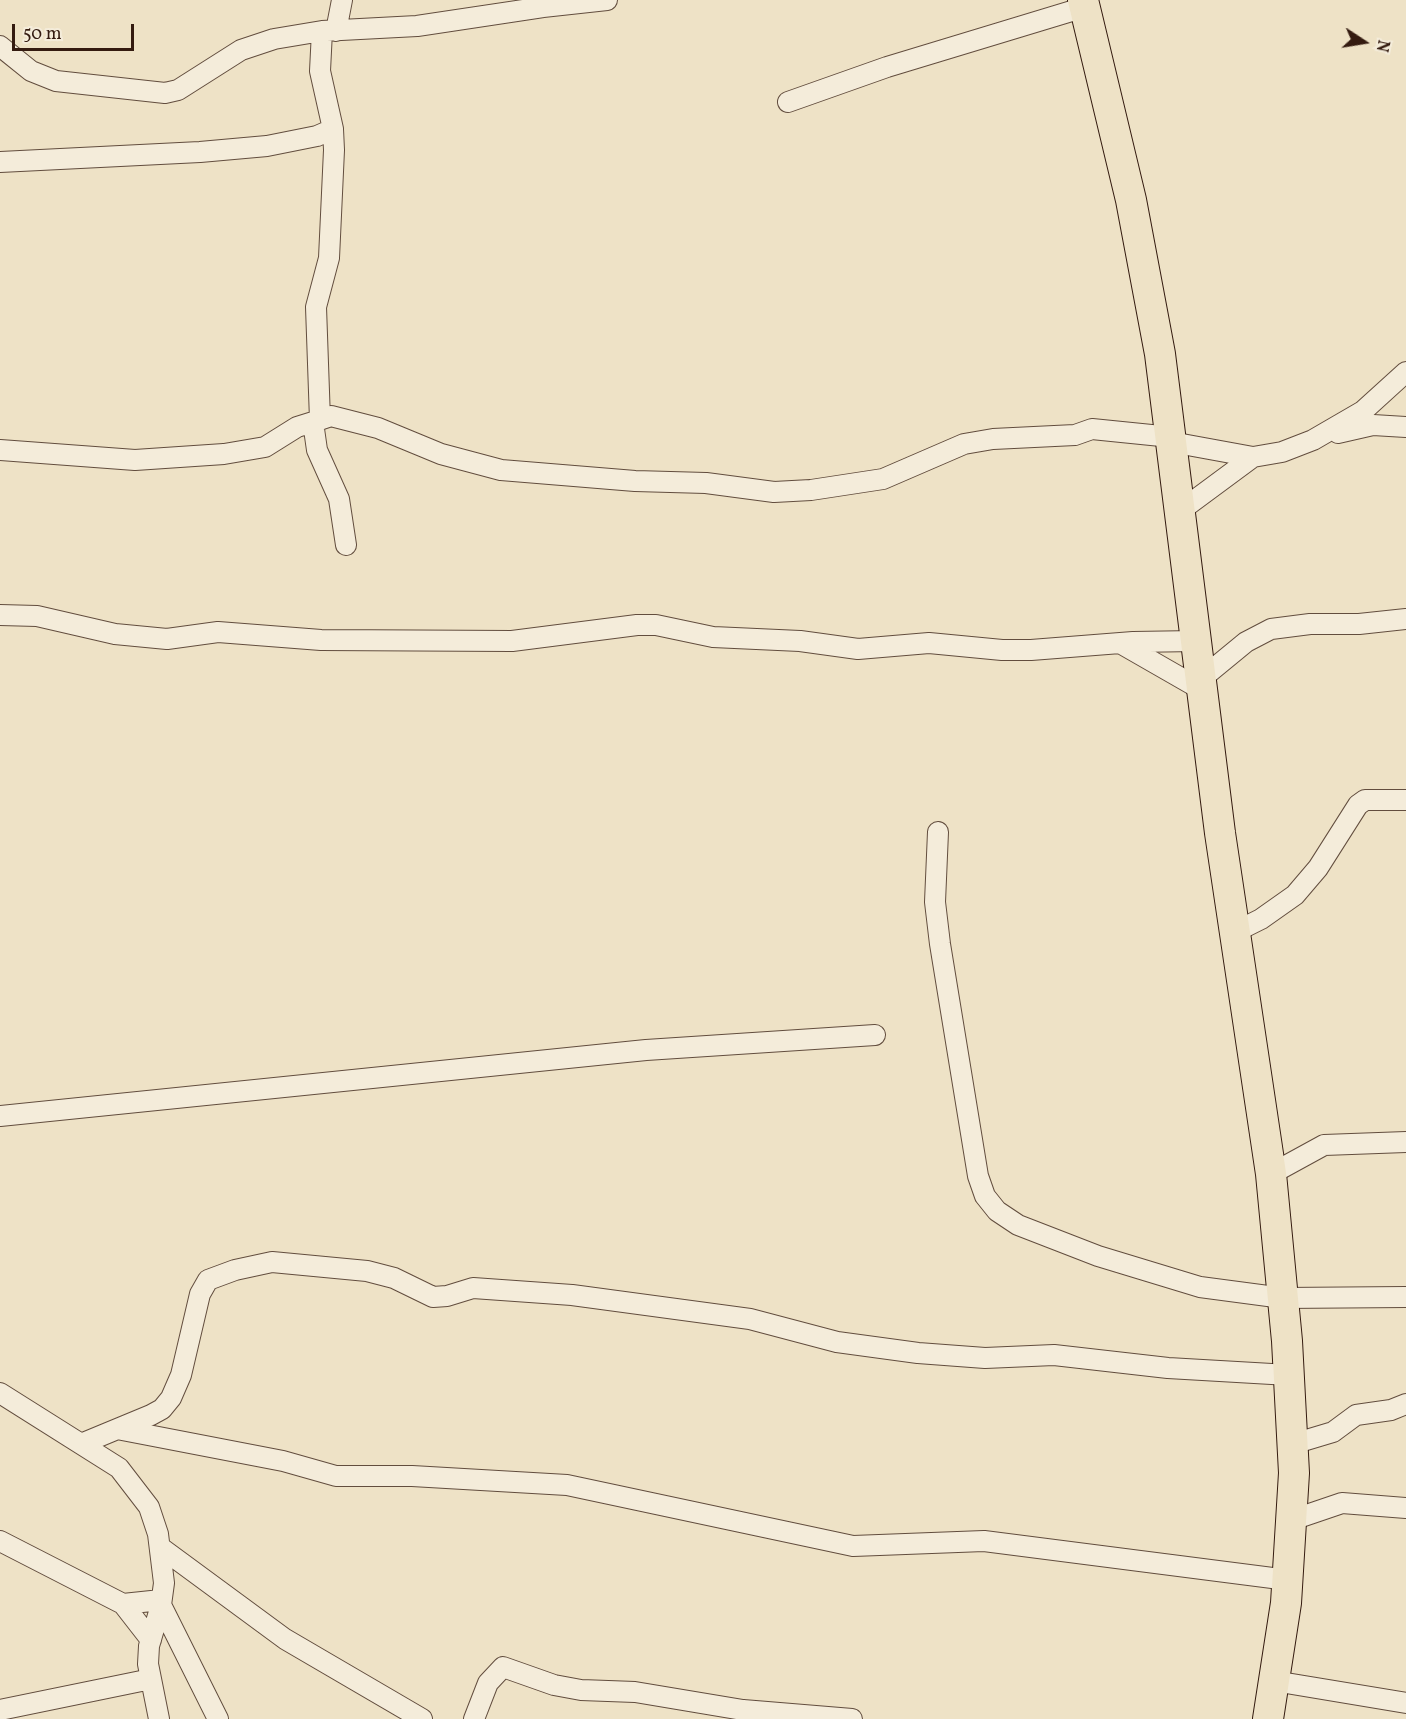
<!DOCTYPE html>
<html>
<head>
<meta charset="utf-8">
<style>
  body { margin:0 }
  #map { position:relative; width:1406px; height:1719px; overflow:hidden; background:#eee2c6; font-family:Vollkorn,serif }
  canvas { display:block }
  .north { position:absolute; left:1334px; top:12px; width:60px; height:60px; -webkit-text-stroke:4px #f4ecda; paint-order:stroke; rotate:102deg; font-size:16px; font-weight:700; line-height:24px; text-align:center; color:#341b10 }
  .north::after { content:''; display:block; margin:auto; width:21px; height:27px; background:#341b10; clip-path:polygon(50% 0,100% 100%,50% 72%,0 100%) }
  .scale { position:absolute; left:12px; top:24px; width:122px; height:27px; box-sizing:border-box; border:3px solid #341b10; border-top:0; padding-left:8px; font-size:18px; line-height:21px; white-space:nowrap; color:#341b10; -webkit-text-stroke:4px #f4ecda; paint-order:stroke }
</style>
</head>
<body>
<div id="map">
<canvas width="1406" height="1719"></canvas>
<div class="north">N</div>
<div class="scale">50 m</div>
</div>
<script>
const ctx = document.querySelector('canvas').getContext('2d');
ctx.lineJoin = 'round';
function poly(rows) {
  const path = new Path2D();
  for (const r of rows) {
    path.moveTo(r[0], r[1]);
    for (let i = 2; i < r.length; i += 2) path.lineTo(r[i], r[i + 1]);
  }
  return path;
}
function trace(path, color, width, dash) {
  ctx.strokeStyle = color;
  ctx.lineWidth = width;
  ctx.lineCap = dash ? 'butt' : 'round';
  ctx.setLineDash(dash || []);
  ctx.stroke(path);
}
const minor = poly([
  [336,31,342,0],
  [0,46,31,71,56,81,165,93,178,90,241,50,274,39,322,31,417,26,543,7,607,0],
  [788,102,887,67,1085,7],
  [0,162,200,152,267,146,317,136,333,129],
  [320,420,316,307,329,258,334,150,333,129,320,71,322,31],
  [1338,433,1373,425,1406,427],
  [1171,442,1253,457,1282,452,1313,440,1363,411,1406,372],
  [0,450,135,460,224,454,265,447,297,427,313,422],
  [1180,511,1253,457],
  [346,545,339,499,317,450,313,422,331,416,378,428,441,454,501,470,635,481,706,483,774,492,811,490,883,479,964,444,993,439,1075,435,1092,429,1171,437],
  [0,615,37,616,115,634,167,639,218,632,321,640,512,641,637,625,656,625,713,637,800,641,858,649,929,643,1002,650,1031,650,1133,642,1196,641],
  [1120,643,1202,690],
  [1201,679,1246,642,1271,629,1310,624,1359,624,1406,619],
  [938,832,935,902,940,944,978,1176,985,1196,997,1211,1018,1225,1098,1256,1200,1287,1283,1298,1406,1297],
  [1235,932,1261,919,1295,895,1318,868,1358,805,1365,800,1406,800],
  [0,1116,646,1050,875,1035],
  [1271,1174,1324,1145,1406,1142],
  [0,1393,119,1468,149,1507,158,1534,164,1583,161,1605,149,1646,148,1664,159,1719],
  [117,1429,283,1461,336,1476,412,1476,567,1485,853,1546,984,1541,1288,1580],
  [81,1444,151,1415,162,1409,171,1398,181,1375,200,1294,208,1280,235,1270,272,1262,367,1271,394,1278,433,1297,447,1296,473,1288,572,1295,750,1319,837,1342,918,1353,985,1358,1054,1355,1168,1368,1289,1375],
  [1293,1444,1333,1432,1356,1415,1391,1410,1406,1404],
  [1292,1520,1342,1503,1406,1508],
  [0,1541,123,1604,151,1640],
  [160,1547,285,1639,422,1719],
  [123,1604,161,1600],
  [161,1605,218,1719],
  [1274,1681,1406,1703],
  [0,1710,151,1679],
  [474,1719,488,1683,503,1667,554,1685,581,1690,635,1692,743,1710,852,1719]
]);
const primary = poly([
  [1083,0,1131,200,1160,354,1220,833,1271,1174,1287,1341,1294,1473,1286,1603,1268,1719]
]);
trace(minor, '#624d3e', 22);
trace(primary, '#341b10', 32);
trace(minor, '#f4ecda', 20);
trace(primary, '#eee2c6', 30);
</script>
</body>
</html>
